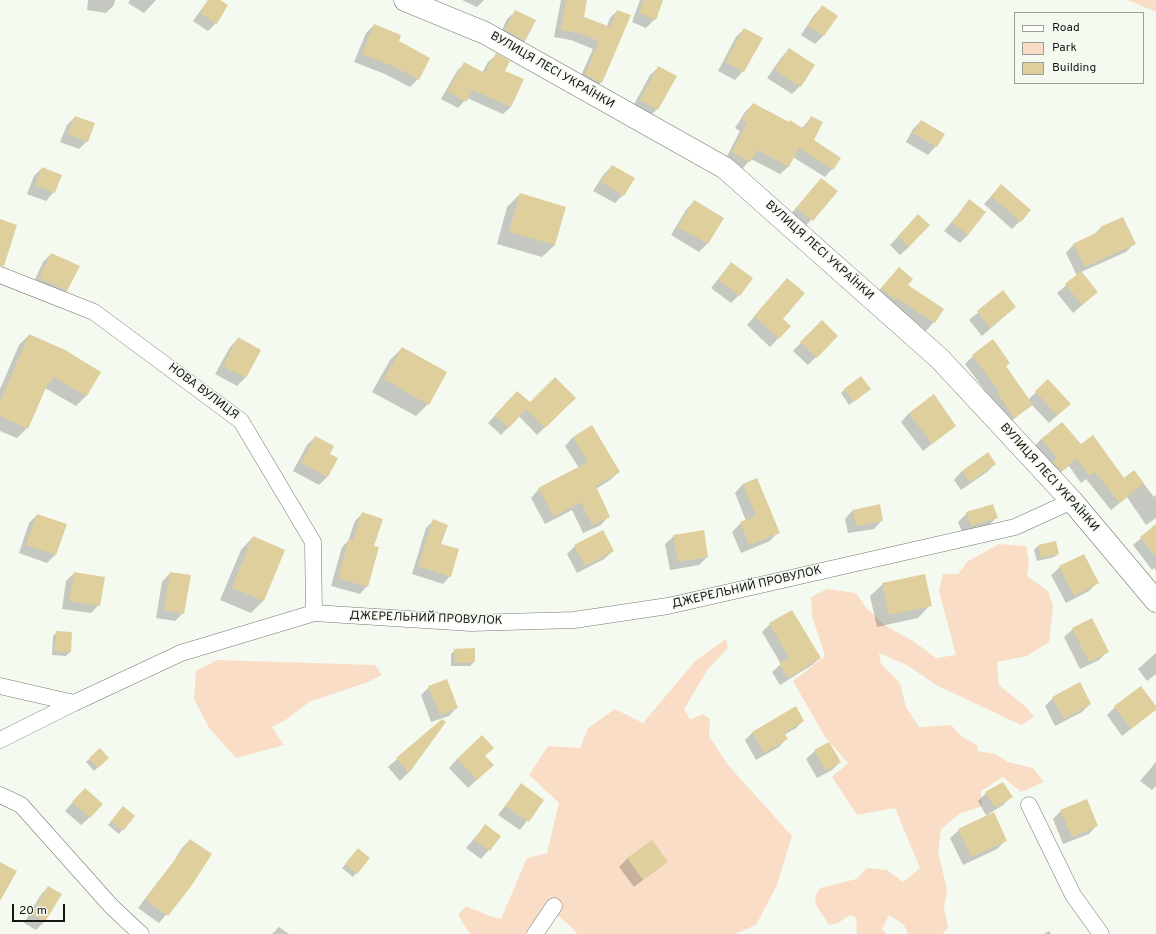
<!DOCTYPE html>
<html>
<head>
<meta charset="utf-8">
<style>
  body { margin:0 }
  #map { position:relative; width:1156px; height:934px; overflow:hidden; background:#f5faf0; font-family:Overpass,sans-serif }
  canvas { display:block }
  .legend { position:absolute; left:1014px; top:12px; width:130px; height:72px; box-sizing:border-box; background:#f5faf0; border:1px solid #9c9f98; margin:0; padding:5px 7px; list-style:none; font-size:12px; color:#161714 }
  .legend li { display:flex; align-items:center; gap:8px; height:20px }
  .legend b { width:20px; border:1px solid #9c9f98 }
  .scale { position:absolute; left:12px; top:904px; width:53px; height:18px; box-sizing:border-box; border:2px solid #161714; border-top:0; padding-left:5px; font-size:12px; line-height:14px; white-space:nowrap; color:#161714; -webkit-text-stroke:3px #f5faf0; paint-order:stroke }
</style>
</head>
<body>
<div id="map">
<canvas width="1156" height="934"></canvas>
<ul class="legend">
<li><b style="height:5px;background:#fff"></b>Road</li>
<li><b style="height:11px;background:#faddc7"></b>Park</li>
<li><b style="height:11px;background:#dfcf9d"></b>Building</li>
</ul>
<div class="scale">20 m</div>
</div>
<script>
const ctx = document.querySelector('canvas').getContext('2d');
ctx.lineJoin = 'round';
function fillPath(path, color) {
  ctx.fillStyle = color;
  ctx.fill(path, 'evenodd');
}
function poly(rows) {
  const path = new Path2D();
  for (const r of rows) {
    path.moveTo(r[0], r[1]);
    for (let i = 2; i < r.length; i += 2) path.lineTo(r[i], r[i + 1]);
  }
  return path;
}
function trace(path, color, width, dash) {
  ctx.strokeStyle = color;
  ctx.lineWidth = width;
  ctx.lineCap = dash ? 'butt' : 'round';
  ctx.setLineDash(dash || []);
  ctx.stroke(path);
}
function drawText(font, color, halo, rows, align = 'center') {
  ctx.font = font + ' Overpass,sans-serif';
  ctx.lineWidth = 3;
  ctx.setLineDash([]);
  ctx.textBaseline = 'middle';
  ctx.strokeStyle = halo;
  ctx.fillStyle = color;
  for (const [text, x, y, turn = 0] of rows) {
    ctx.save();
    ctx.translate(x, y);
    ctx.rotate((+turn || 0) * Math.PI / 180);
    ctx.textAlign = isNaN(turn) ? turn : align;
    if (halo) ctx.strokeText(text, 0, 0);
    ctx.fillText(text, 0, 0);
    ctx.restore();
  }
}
fillPath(poly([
  [1128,0,1156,0,1156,12],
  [999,544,1026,546,1029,562,1027,576,1048,591,1053,606,1049,642,1027,656,997,662,999,685,1026,707,1034,717,1021,725,936,685,907,665,879,653,881,664,900,683,906,707,919,727,951,725,961,736,977,745,978,751,995,754,1008,762,1033,768,1044,782,1021,792,1003,777,981,791,982,806,959,814,941,829,938,852,947,889,944,908,948,927,943,934,908,934,904,925,889,915,882,929,886,934,857,934,856,918,850,915,838,923,829,925,816,905,815,897,820,888,856,879,867,868,887,870,903,882,920,868,895,808,857,815,832,777,848,763,825,737,793,681,825,656,812,616,811,597,827,589,856,593,867,609,886,626,913,641,936,658,956,655,939,591,943,574,958,574,968,561],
  [726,639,728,648,708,669,684,709,690,720,703,714,710,719,709,736,728,765,792,836,777,885,756,925,735,934,577,934,572,928,553,911,528,928,525,934,470,934,458,915,466,906,492,917,501,919,527,858,547,853,559,803,529,775,548,746,580,748,588,728,615,709,643,723,695,661],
  [217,660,375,665,382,675,368,682,309,702,287,719,272,727,284,745,236,758,209,728,194,699,196,671]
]), '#faddc7');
fillPath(poly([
  [88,0,115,0,114,5,106,13,87,10],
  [130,0,156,0,144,13,128,3],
  [208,0,218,0,216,23,208,31,193,21],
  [462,0,484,0,477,7],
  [561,0,586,0,583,17,607,26,610,18,617,11,601,82,594,90,578,82,593,49,571,40,554,37],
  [640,0,662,0,655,19,646,28,632,22],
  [822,7,836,16,823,36,815,44,801,35,814,15],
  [516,11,535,21,525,41,516,49,498,39,507,19],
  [374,25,418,79,410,87,385,74,354,62,366,33],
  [744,29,743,71,735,80,718,71,736,37],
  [789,49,800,86,792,94,767,78,781,58],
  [496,55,504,71,511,107,503,114,467,98,458,108,441,99,457,71,465,63,482,73,488,62],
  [659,67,657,109,649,117,632,108,650,75],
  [753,104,788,123,802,128,812,117,812,140,832,169,825,177,793,157,788,167,780,174,751,159,742,169,725,160,740,131,735,128,745,112],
  [75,117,87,141,79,149,60,142,67,125],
  [921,121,943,134,936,146,928,155,906,142,913,129],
  [612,166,623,195,615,203,593,191,604,174],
  [42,168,54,192,46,201,27,194,34,176],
  [821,179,836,191,804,228,789,216],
  [1001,186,1020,221,1012,229,984,204],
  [520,194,555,245,542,257,497,244,507,207],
  [970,200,968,235,960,243,944,231],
  [694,201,722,218,707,244,699,252,671,235,686,210],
  [910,224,909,247,900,255,890,245],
  [1101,228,1134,244,1126,252,1081,272,1097,292,1073,313,1057,293,1077,276,1066,253,1074,244,1094,234],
  [51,254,67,291,58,299,32,286,43,262],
  [731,263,739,295,731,303,711,288],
  [891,277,943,309,934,322,926,331,874,296],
  [787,279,781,319,789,327,770,347,747,325],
  [1003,292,1015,307,982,336,969,320],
  [822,321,837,336,808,365,793,351],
  [29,335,100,372,86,396,76,406,45,388,27,428,17,438,0,431,0,389,19,345],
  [238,339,260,351,245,378,237,386,215,374,230,347],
  [402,348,428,404,416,416,372,392,390,360],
  [973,356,1009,363,1005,367,1028,400,1036,392,1061,412,1049,423,1032,405,1006,425,992,400,965,364],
  [845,389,870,389,849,405,841,393],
  [575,398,537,435,519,416,501,435,488,423,510,399,530,404],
  [909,413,955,426,923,451,901,422],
  [315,437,329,454,337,458,327,477,319,485,293,471,307,445],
  [573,437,619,472,610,480,596,489,609,516,601,525,583,533,572,510,545,524,531,498,539,489,579,468,565,446],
  [1041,439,1081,446,1124,479,1134,471,1154,497,1156,495,1156,518,1146,525,1127,497,1111,510,1086,479,1081,483,1069,466,1053,478,1034,447],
  [988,454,995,464,987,472,961,490,954,480,962,471],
  [756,479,778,532,770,541,741,553,732,532,741,523,746,521,735,493,743,484],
  [853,510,882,520,874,529,848,533,845,519],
  [363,513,372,546,367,586,360,594,331,586,342,547,348,541,355,521],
  [967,513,997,517,988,526,963,534,958,522],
  [37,515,66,525,55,555,47,563,19,553,29,523],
  [434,520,450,576,443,584,412,574,426,528],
  [1156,526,1156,571,1154,568,1152,570,1133,545],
  [674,536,707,557,699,565,670,570,665,544],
  [253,537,263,601,251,613,220,600,241,550],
  [575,546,613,551,604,559,577,573,567,554],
  [1038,546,1058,554,1054,557,1037,561,1034,550],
  [1060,567,1097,583,1089,591,1066,603,1051,575],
  [74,573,99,605,91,613,62,609,66,581],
  [170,573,183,613,175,621,156,618,162,582],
  [883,584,930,605,918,618,877,627,870,596],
  [770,624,820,658,812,665,780,685,772,672,781,664,762,632],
  [1073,629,1107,652,1099,660,1080,669,1064,637],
  [57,632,70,652,66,656,52,655,53,636],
  [455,650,474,662,470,666,451,666,451,654],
  [1156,653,1156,674,1147,681,1138,669],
  [429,687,457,707,449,716,431,722,421,695],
  [1053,698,1090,704,1082,712,1055,726,1045,706],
  [1115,707,1156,707,1156,709,1122,736,1107,715],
  [795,708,803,721,796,728,784,735,786,739,779,747,756,760,745,740,752,733],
  [442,720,444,722,408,773,400,781,388,767],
  [829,743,840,762,832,770,817,778,806,759,815,751],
  [100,749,108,758,94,771,86,762],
  [484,756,484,773,468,788,449,768,457,759],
  [1156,762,1156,786,1152,790,1140,781],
  [521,785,543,800,520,830,498,815],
  [986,793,1011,797,1003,805,987,815,1006,840,997,849,963,865,950,838,959,830,987,817,978,801],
  [77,797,90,817,81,825,65,811],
  [123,807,122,830,119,834,108,825],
  [1061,811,1097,825,1089,834,1063,844,1053,819],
  [485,826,500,837,481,859,466,848],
  [190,840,191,885,159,923,138,908,174,861,182,848],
  [354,854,356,873,353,877,342,868],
  [628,858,666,862,634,887,619,867],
  [48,887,44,922,36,930,24,923,40,896],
  [279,927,289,934,272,934],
  [1049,931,1051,934,1044,934]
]), '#0003');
fillPath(poly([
  [208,0,220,0,228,5,217,24,200,13],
  [566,0,587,0,584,17,610,27,617,10,631,15,602,83,585,75,599,41,579,33,561,30],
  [644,0,663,0,656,20,639,13],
  [822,5,838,16,824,36,808,26],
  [515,10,536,20,525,41,505,30],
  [374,24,401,35,399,41,430,58,419,80,393,66,362,54],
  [744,28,763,38,744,72,725,62],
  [789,48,815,65,801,87,775,70],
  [496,53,510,61,505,71,524,79,511,107,473,90,466,102,448,91,464,62,485,73],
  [658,66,677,76,658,110,640,100],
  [753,103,789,122,790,120,804,129,811,116,823,122,814,140,841,158,833,170,799,148,789,167,757,150,750,162,732,152,747,123,742,120],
  [75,116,95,123,88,142,68,134],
  [921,120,945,134,937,147,913,133],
  [612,165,635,178,624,196,601,182],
  [42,167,62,175,55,193,35,185],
  [821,178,838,191,813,221,796,208],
  [1001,184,1031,210,1021,222,991,196],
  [520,193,566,207,555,245,509,232],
  [969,199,986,212,968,235,952,223],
  [694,200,724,218,708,244,678,227],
  [918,214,930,225,909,247,898,236],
  [1123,217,1136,244,1085,267,1073,244,1102,230,1100,227],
  [0,219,17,225,4,266,0,266],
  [51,253,80,266,67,291,39,278],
  [731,262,753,278,740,296,718,280],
  [899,267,913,279,908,285,944,309,935,323,896,298,895,300,881,288],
  [1081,271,1098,292,1082,305,1065,284],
  [787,278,805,293,783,319,791,326,779,339,754,316],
  [1003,290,1016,307,990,328,977,311],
  [822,320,838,336,817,358,800,342],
  [29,334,65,350,101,372,87,396,53,377,50,384,48,383,28,429,0,416,0,402],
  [238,337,261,350,246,378,223,366],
  [993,339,1010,363,1006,366,1033,405,1014,418,997,393,999,391,972,355],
  [402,347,447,372,429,405,384,379],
  [861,376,871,389,854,402,844,389],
  [555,377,576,398,545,428,526,409,509,428,495,415,517,391,530,402],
  [1048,379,1071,404,1057,416,1035,391],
  [934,394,956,426,932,444,909,413],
  [1062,422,1081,444,1093,435,1124,478,1134,470,1144,483,1120,503,1095,472,1090,476,1077,459,1062,471,1052,462,1057,458,1041,439],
  [592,425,620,472,596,486,610,517,592,525,581,502,554,517,538,488,588,462,573,437],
  [315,436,334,446,330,454,338,458,328,477,301,463],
  [988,452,996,464,970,482,962,471],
  [757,478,780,533,749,545,740,522,756,516,743,484],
  [880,504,883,521,856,526,853,510],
  [993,504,998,518,971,526,966,512],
  [362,512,383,519,374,546,379,547,368,587,338,578,349,539,353,540],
  [37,514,67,524,56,555,26,545],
  [433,519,448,525,441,544,459,549,451,577,418,566],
  [1156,524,1156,557,1140,537],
  [603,530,614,551,585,566,574,545],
  [704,530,708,557,678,562,673,535],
  [253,536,285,550,264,601,232,588],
  [1056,541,1059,554,1041,558,1038,545],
  [1084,554,1099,583,1074,596,1059,566],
  [74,572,105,577,100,606,69,601],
  [170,572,191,575,184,614,164,610],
  [925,574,932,606,889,615,882,583],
  [792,610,821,658,788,678,779,663,789,658,769,623],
  [1092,618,1109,652,1089,662,1072,628],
  [56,631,72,632,71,652,55,651],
  [475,648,475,662,455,663,454,649],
  [447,679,458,708,440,715,428,686],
  [1080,682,1091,704,1064,719,1052,697],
  [1141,686,1156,706,1156,710,1131,729,1114,706],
  [796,706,804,721,784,733,788,739,764,753,752,732],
  [442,719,446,722,409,773,396,758],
  [482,735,494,748,485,756,494,765,477,780,457,759],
  [829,742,841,762,826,771,814,750],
  [100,748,109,758,98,768,89,758],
  [1003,782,1013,797,995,808,985,792],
  [521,783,544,800,529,822,505,806],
  [85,788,103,804,90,818,72,802],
  [1087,799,1098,826,1072,837,1060,810],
  [123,806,135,816,123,831,111,821],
  [994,812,1007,841,971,857,958,829],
  [485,824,501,836,490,851,474,840],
  [190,839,212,854,192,885,168,916,145,899,181,852],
  [652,840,668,862,643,880,627,858],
  [358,848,370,858,357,874,345,864],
  [0,862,17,871,0,901],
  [48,886,62,894,45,922,32,914]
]), '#dfcf9d');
const street = poly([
  [0,275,94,312,241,421,313,542,314,613],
  [0,686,74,703,181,653,314,613,471,623,574,620,668,606,1015,527,1072,501],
  [0,740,74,703],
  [0,795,21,805,112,907,141,934],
  [1029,805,1073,895,1101,934],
  [535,934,554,906]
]);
const secondary = poly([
  [405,0,485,33,725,168,940,359,1072,501,1156,601]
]);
trace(street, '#757870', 17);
trace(secondary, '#757870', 23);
trace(street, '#fff', 16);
trace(secondary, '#fff', 22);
drawText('12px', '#161714', '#f5faf0', [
  ["ВУЛИЦЯ ЛЕСІ УКРАЇНКИ",552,71,30],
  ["ВУЛИЦЯ ЛЕСІ УКРАЇНКИ",819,251,42],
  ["НОВА ВУЛИЦЯ",203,392,37],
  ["ВУЛИЦЯ ЛЕСІ УКРАЇНКИ",1049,478,48],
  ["ДЖЕРЕЛЬНИЙ ПРОВУЛОК",747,588,-13],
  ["ДЖЕРЕЛЬНИЙ ПРОВУЛОК",426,619,2]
]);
</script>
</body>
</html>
